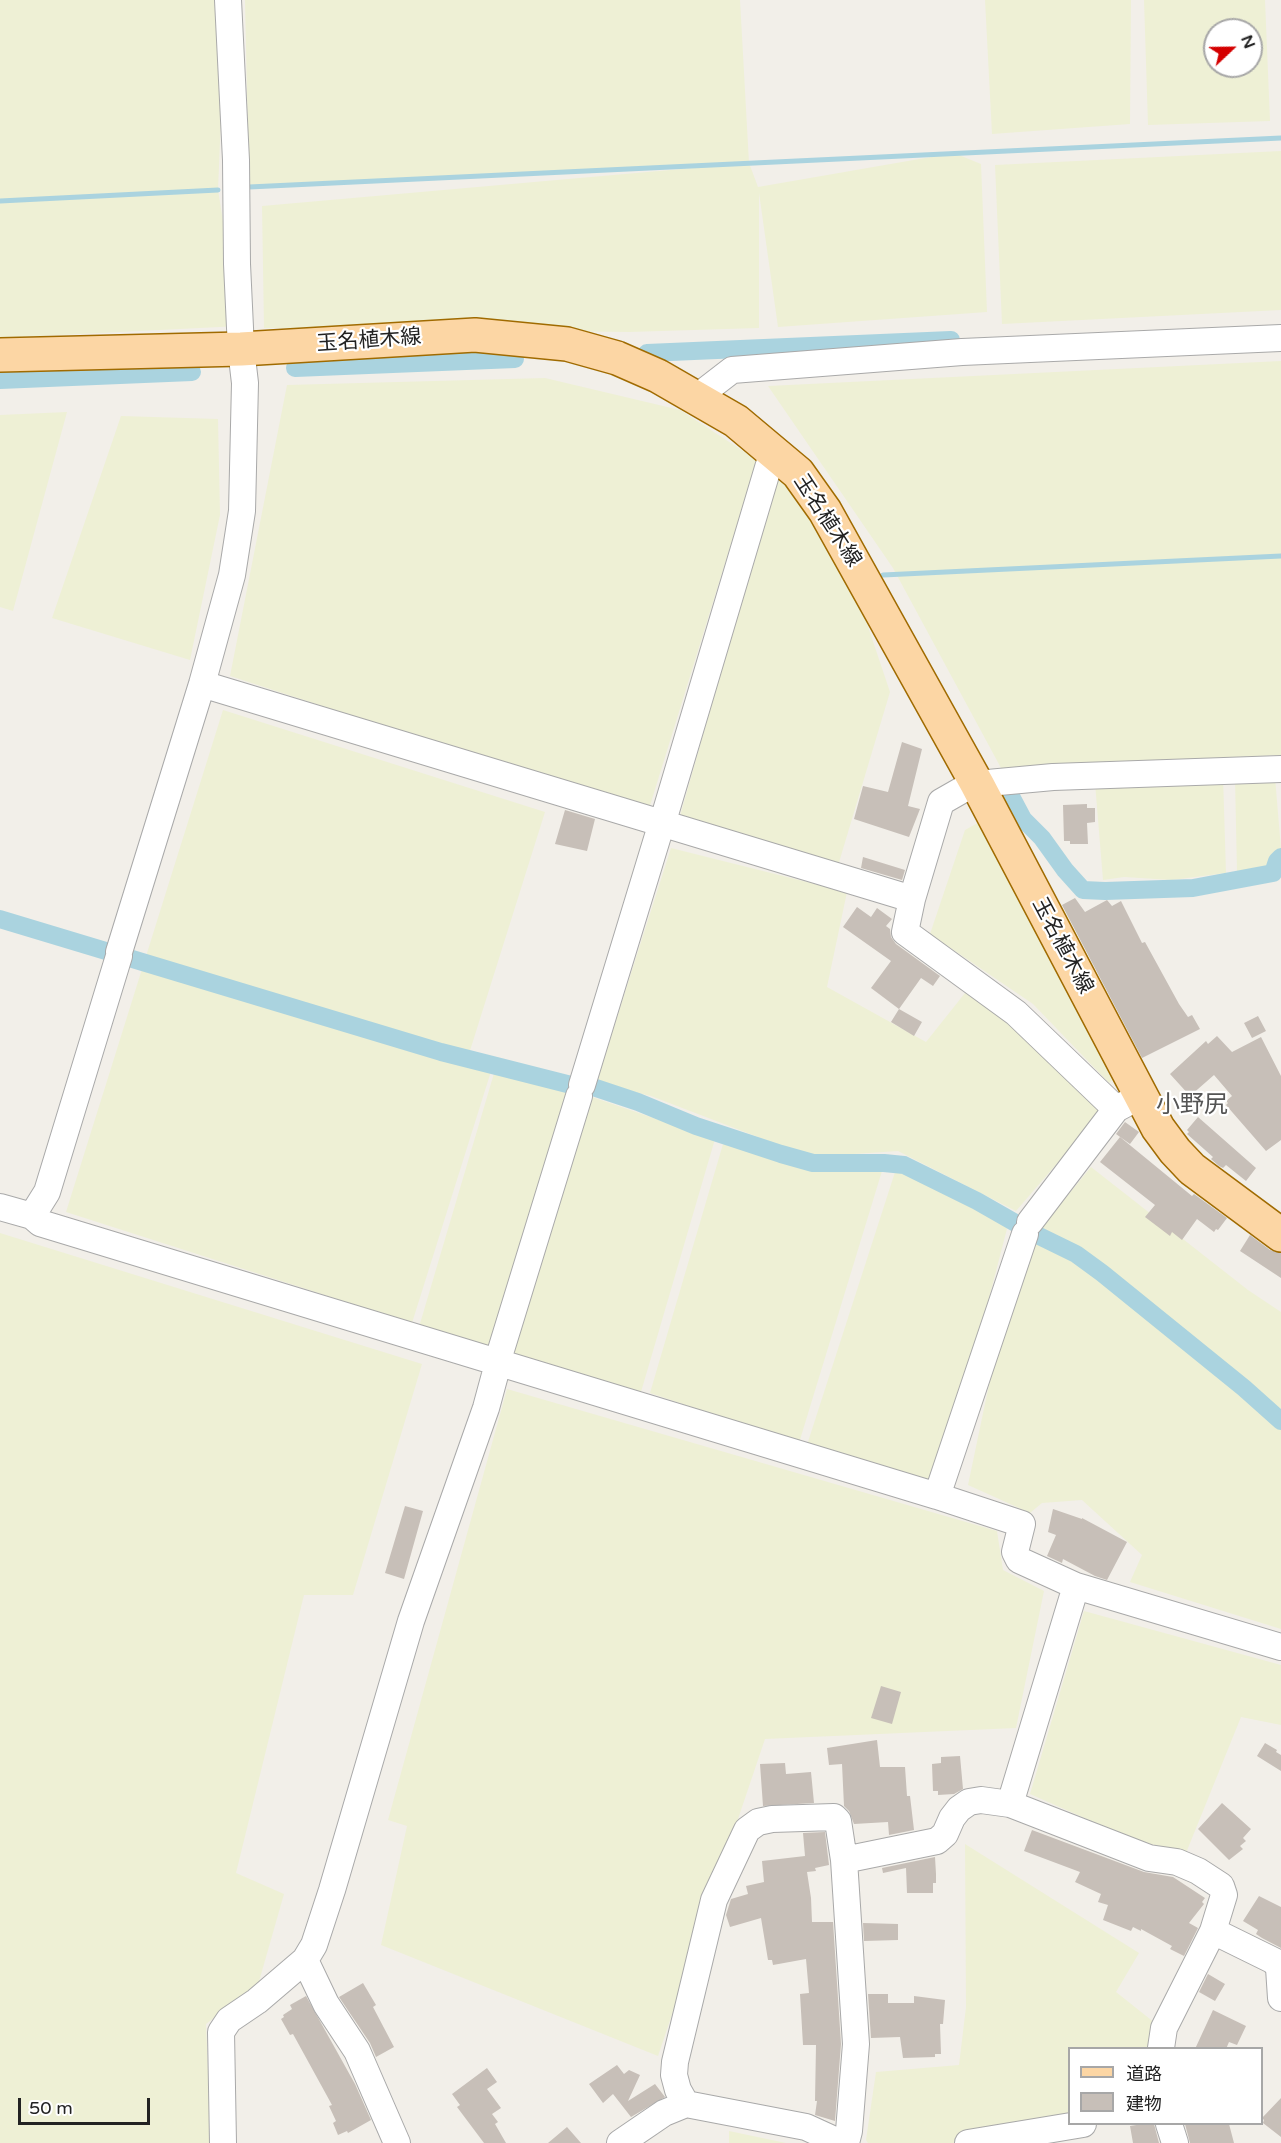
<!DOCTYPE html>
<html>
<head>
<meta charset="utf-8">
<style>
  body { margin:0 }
  #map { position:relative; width:1281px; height:2143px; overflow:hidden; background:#f2efe9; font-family:"Varela Round","Noto Sans JP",sans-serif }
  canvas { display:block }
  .legend { position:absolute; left:1068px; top:2047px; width:195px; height:78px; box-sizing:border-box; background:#fff; border:2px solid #a7a7a7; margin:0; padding:8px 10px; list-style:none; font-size:18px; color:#222 }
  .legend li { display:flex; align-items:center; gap:12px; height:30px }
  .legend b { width:30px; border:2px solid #a7a7a7 }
  .north { position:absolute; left:1203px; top:18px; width:60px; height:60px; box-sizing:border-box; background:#fff; border:2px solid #a7a7a7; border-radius:50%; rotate:68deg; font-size:16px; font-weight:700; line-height:24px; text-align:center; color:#222 }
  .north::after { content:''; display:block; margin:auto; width:21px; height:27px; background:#d40000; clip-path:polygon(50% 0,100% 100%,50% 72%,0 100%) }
  .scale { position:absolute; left:18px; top:2098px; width:132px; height:27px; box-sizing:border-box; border:3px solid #222; border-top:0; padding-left:8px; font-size:18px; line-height:21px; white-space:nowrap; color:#222; -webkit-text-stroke:4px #fff; paint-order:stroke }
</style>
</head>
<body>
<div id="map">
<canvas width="1281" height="2143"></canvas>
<ul class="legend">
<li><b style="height:8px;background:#fcd6a4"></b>道路</li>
<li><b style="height:16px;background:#c7bfb8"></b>建物</li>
</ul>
<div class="north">N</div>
<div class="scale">50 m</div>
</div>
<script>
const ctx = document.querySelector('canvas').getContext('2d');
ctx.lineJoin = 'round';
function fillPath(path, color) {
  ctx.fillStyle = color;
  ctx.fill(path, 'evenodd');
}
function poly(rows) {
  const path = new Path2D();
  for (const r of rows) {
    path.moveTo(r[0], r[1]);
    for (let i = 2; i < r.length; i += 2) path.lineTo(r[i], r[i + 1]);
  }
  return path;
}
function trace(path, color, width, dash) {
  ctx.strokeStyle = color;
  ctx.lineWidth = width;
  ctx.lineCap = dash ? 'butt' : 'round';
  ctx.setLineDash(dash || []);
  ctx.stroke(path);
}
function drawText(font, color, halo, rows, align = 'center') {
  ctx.font = font + ' "Varela Round","Noto Sans JP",sans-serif';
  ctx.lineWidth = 4.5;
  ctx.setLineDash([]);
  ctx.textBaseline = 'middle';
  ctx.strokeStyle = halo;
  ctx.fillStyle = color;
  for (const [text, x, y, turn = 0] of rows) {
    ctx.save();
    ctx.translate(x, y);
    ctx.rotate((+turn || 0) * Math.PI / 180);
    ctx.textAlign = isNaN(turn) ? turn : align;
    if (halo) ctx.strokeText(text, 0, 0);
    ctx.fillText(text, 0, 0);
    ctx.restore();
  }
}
fillPath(poly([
  [0,0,226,0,218,190,240,326,0,338],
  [245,0,740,0,749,163,758,187,954,153,981,164,987,312,778,327,759,193,759,328,629,332,264,328,262,206,727,165,249,187],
  [985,0,1131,0,1130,124,992,134],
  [1144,0,1265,0,1270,121,1148,125],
  [1215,30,1251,30,1251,66,1215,66],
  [1281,151,1281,310,1002,324,995,165],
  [1281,361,1281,755,1001,768,893,568,768,386],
  [545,378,680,410,757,460,648,812,230,676,287,385],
  [67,412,13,611,0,607,0,415],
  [121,416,218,419,220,515,190,660,52,618],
  [778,470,847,564,890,692,837,869,680,816],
  [223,710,545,812,468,1057,493,1065,412,1323,66,1212],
  [1223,776,1226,873,1172,880,1124,877,1103,880,1095,783],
  [1275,777,1281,849,1272,855,1267,868,1237,872,1235,778],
  [985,819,1119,1073,1109,1083,1033,1004,930,934,965,830],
  [671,848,847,892,827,987,926,1042,969,988,1104,1109,1016,1211,898,1151,810,1157,651,1096,596,1083],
  [495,1070,569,1092,493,1350,419,1327],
  [589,1096,715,1139,641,1392,510,1359],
  [723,1144,814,1170,882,1171,799,1443,650,1393],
  [1091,1167,1248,1290,1281,1312,1281,1629,1130,1582,1142,1555,1082,1500,1042,1503,1030,1513,968,1485,999,1337,1040,1229],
  [896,1169,1009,1221,939,1491,806,1448],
  [0,1233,422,1364,353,1595,304,1595,236,1873,284,1894,258,1985,206,2024,211,2143,0,2143],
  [507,1389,997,1531,1003,1570,1044,1591,1016,1728,765,1739,658,2056,381,1945,407,1826,388,1820],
  [1084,1611,1281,1665,1281,1725,1241,1717,1186,1853,1132,1839,1030,1794],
  [965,1844,1139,1953,1116,1992,1155,2023,1153,2048,1070,2048,1069,2114,982,2143,868,2143,866,2140,876,2072,959,2065,966,2007],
  [729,2131,786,2143,729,2143]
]), '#eef0d5');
trace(poly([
  [249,187,1281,138],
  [0,201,218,190],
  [883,575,1281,556]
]), '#aad3df', 5);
trace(poly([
  [647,353,951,340],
  [295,368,515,359],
  [0,380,192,372],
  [1006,787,1023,819,1042,838,1065,870,1083,890,1105,891,1193,888,1273,873,1277,861,1281,857],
  [0,919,441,1052,583,1088,593,1087,638,1102,696,1126,781,1154,813,1163,884,1163,904,1165,977,1201,1033,1233,1076,1254,1102,1273,1244,1388,1281,1421]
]), '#aad3df', 18);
fillPath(poly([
  [902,742,922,749,908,806,920,809,909,837,854,819,863,786,888,792],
  [1087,804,1087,808,1095,808,1095,822,1087,823,1088,844,1070,844,1070,841,1064,841,1063,805],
  [565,810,595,819,587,851,555,844],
  [863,857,905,870,902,880,861,868],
  [1075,898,1085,912,1107,900,1112,906,1121,901,1142,943,1145,942,1179,1004,1188,1017,1192,1015,1200,1029,1142,1058,1062,905],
  [857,907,871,917,877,908,892,919,886,926,890,929,891,937,896,944,940,976,933,986,921,978,899,1009,871,988,891,961,843,927],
  [899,1009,922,1022,914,1036,891,1022],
  [1258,1016,1266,1031,1252,1038,1244,1023],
  [1217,1036,1232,1052,1261,1037,1281,1076,1281,1140,1266,1151,1226,1105,1228,1103,1226,1101,1232,1096,1214,1075,1190,1096,1170,1074,1206,1041,1208,1044],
  [1198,1117,1256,1168,1246,1181,1226,1165,1223,1168,1219,1166,1211,1159,1213,1157,1187,1134,1189,1132,1187,1130],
  [1125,1122,1139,1132,1130,1144,1116,1134],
  [1120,1137,1192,1196,1194,1194,1227,1218,1218,1230,1216,1229,1214,1232,1197,1219,1182,1240,1172,1232,1170,1236,1145,1217,1155,1205,1100,1162],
  [1250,1235,1270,1250,1281,1253,1281,1278,1240,1251],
  [405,1506,423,1511,404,1579,385,1573],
  [1053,1509,1082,1519,1082,1518,1127,1542,1107,1580,1095,1576,1063,1559,1062,1563,1047,1556,1056,1535,1048,1532],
  [881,1686,901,1692,892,1724,871,1718],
  [877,1740,880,1767,905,1767,907,1796,910,1796,914,1830,889,1835,888,1822,854,1824,849,1811,844,1806,842,1764,829,1765,827,1748],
  [1265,1743,1277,1750,1276,1752,1281,1755,1281,1771,1257,1756],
  [960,1756,963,1789,954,1794,938,1795,938,1791,933,1791,932,1764,941,1763,941,1757],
  [785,1763,786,1774,811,1772,814,1803,763,1806,760,1764],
  [1222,1803,1251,1829,1243,1838,1246,1841,1240,1846,1243,1849,1229,1860,1198,1829],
  [1032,1830,1144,1872,1173,1877,1205,1898,1202,1902,1204,1904,1189,1923,1198,1928,1184,1956,1170,1949,1172,1946,1141,1929,1141,1931,1133,1927,1131,1931,1103,1920,1108,1905,1098,1902,1101,1894,1075,1882,1080,1872,1024,1851],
  [825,1832,829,1865,815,1868,816,1871,807,1872,811,1898,812,1922,833,1922,841,2044,835,2121,815,2115,817,2101,815,2101,816,2045,803,2045,800,1994,809,1993,806,1959,773,1965,772,1960,768,1960,761,1918,730,1927,726,1915,731,1899,748,1894,746,1886,764,1882,762,1861,805,1856,803,1833],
  [935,1857,936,1874,936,1883,933,1883,933,1893,907,1893,906,1868,883,1873,882,1868],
  [1259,1896,1281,1907,1281,1948,1262,1938,1256,1934,1258,1930,1243,1921],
  [863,1923,898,1924,898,1940,864,1941],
  [1208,1974,1225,1984,1215,2001,1199,1992],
  [363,1983,376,2005,373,2007,394,2047,376,2057,370,2043,339,1997],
  [868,1994,888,1994,888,2003,914,2003,914,1996,945,2000,943,2024,940,2024,941,2054,935,2054,935,2057,903,2058,900,2037,871,2038],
  [306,1996,355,2084,371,2120,348,2133,347,2131,338,2135,333,2123,336,2121,329,2106,332,2105,293,2034,290,2035,281,2019,284,2017,283,2015,292,2009,290,2005],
  [1213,2010,1246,2026,1237,2045,1229,2042,1226,2049,1195,2049],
  [617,2065,624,2074,629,2070,640,2075,628,2101,655,2084,665,2097,631,2117,613,2094,603,2103,589,2084],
  [487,2068,497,2082,487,2089,501,2108,492,2114,498,2122,495,2124,506,2143,484,2143,457,2107,460,2105,452,2094],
  [1281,2098,1281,2137,1263,2123,1264,2120,1262,2118],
  [1143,2124,1154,2124,1159,2143,1133,2143,1130,2126],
  [1185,2124,1229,2124,1234,2143,1190,2143],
  [567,2127,581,2143,548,2143]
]), '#c7bfb8');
const minor = poly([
  [697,397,732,370,962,352,1281,338],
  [202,684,912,899,941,802,962,790,977,784,1053,777,1281,769],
  [663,821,773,451],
  [912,899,905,932,1016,1013,1116,1109],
  [119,952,202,684,232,575,242,511,245,383,241,349,237,264,236,160,228,0],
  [582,1085,660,829],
  [0,1207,32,1216,40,1223,937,1496,1022,1524,1015,1552,1019,1560,1076,1586,1281,1647],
  [32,1216,47,1192,119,956],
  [1030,1222,1116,1109,1131,1101],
  [501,1350,579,1096],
  [937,1496,1025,1234],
  [1010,1804,1076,1586],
  [1213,1931,1274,1961,1279,1968,1281,1998],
  [305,1960,326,2004,357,2051,397,2143],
  [686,2104,678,2090,674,2075,675,2062,714,1900,747,1830,758,1822,772,1819,834,1817,838,1821,844,1860],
  [1169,2124,1175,2143],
  [223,2143,221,2032,229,2020,257,2001,305,1960,314,1945,332,1890,411,1621,486,1408,496,1371],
  [620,2143,664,2113,686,2104,806,2127,841,2143],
  [846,2143,849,2131,856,2044,844,1860,937,1841,945,1834,952,1818,959,1809,969,1802,981,1800,1010,1804,1149,1858,1177,1862,1198,1871,1221,1886,1224,1895,1213,1931,1164,2028,1161,2048],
  [968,2143,1083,2124]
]);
const major = poly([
  [0,355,241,349,475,335,567,344,617,358,658,376,736,421,798,473,825,511,977,784,1158,1128,1175,1151,1192,1169,1281,1235]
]);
trace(minor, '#a9a9a9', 28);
trace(major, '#a06b00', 36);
trace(minor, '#fff', 26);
trace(major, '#fcd6a4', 33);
drawText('21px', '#222', '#fff', [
  ["玉名植木線",369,341,-4],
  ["玉名植木線",827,521,57],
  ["玉名植木線",1062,946,62]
]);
drawText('24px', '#555', '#fff', [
  ["小野尻",1192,1106]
]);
</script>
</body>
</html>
